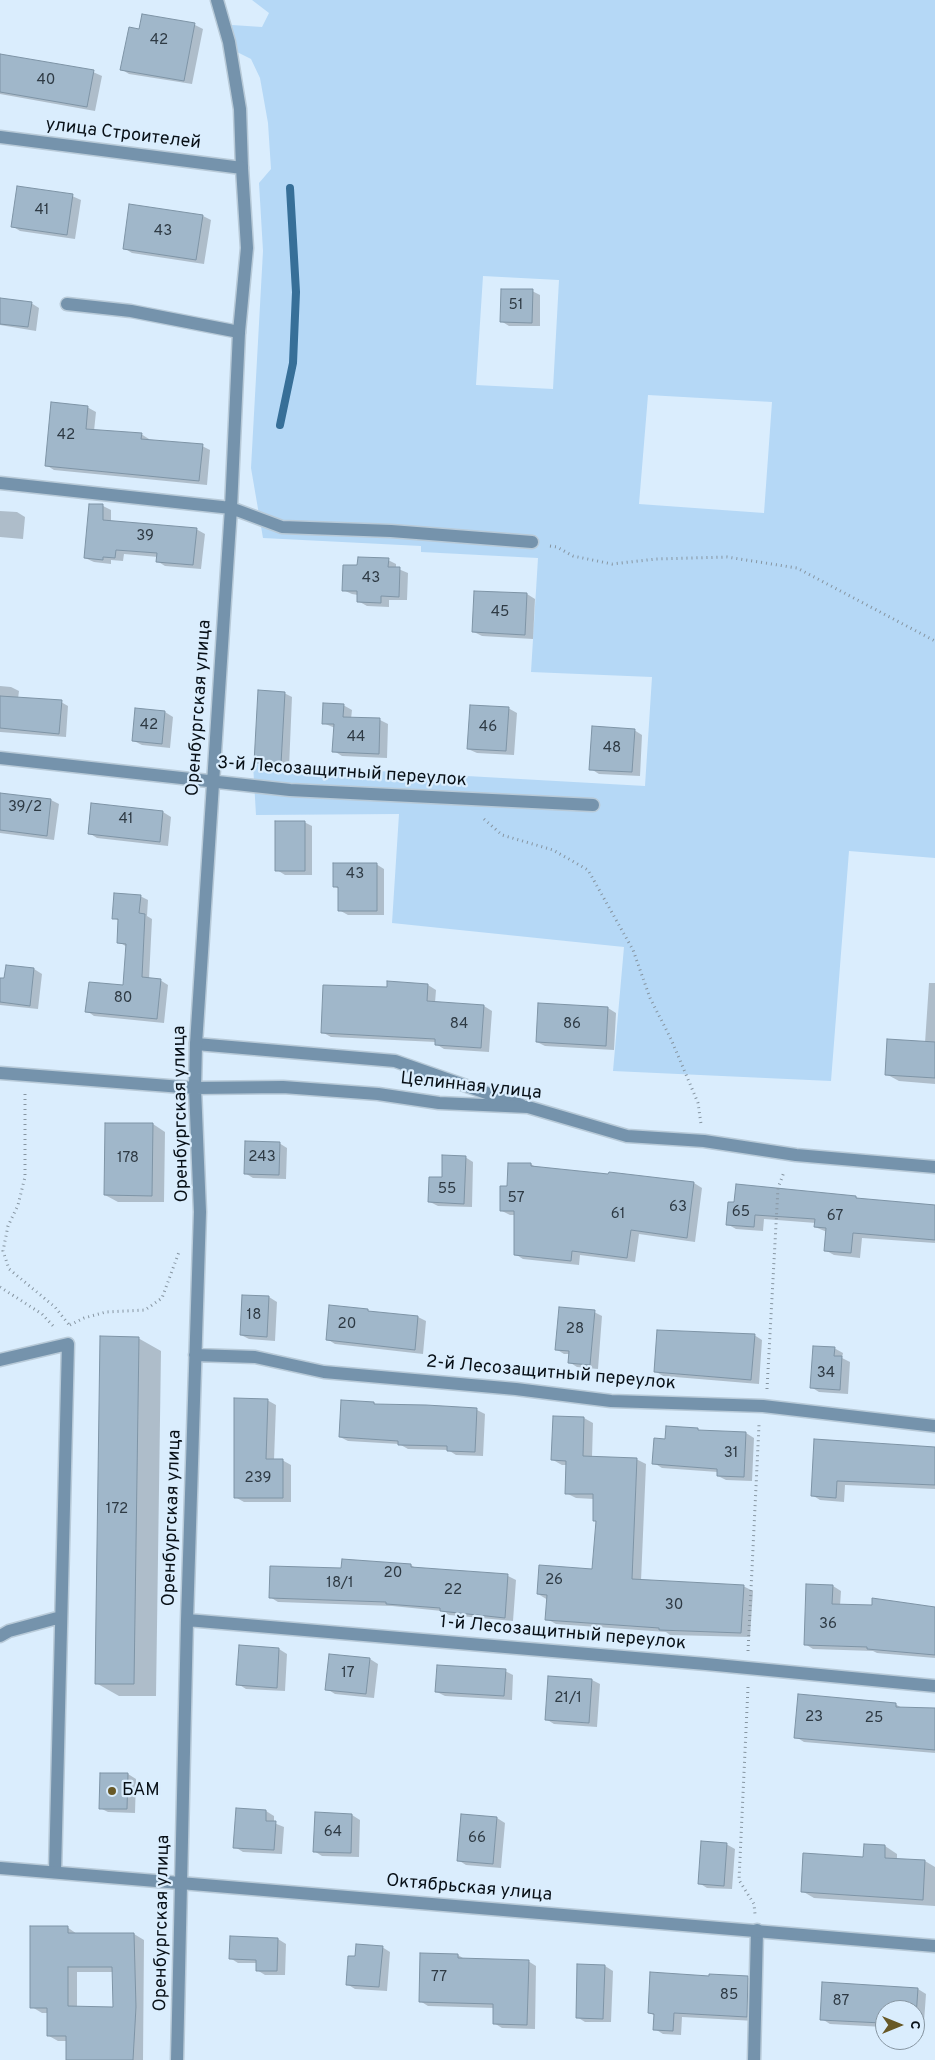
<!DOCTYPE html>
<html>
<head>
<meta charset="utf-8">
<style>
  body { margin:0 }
  #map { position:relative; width:935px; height:2060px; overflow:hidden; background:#daedfd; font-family:Overpass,sans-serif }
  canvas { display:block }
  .north { position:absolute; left:875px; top:2000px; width:50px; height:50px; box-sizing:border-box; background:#daedfd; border:1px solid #8695a1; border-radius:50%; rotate:90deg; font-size:14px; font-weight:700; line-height:20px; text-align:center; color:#081017 }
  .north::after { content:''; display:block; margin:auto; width:18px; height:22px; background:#685927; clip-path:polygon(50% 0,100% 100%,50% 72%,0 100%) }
</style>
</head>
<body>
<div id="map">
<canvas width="935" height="2060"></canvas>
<div class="north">С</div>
</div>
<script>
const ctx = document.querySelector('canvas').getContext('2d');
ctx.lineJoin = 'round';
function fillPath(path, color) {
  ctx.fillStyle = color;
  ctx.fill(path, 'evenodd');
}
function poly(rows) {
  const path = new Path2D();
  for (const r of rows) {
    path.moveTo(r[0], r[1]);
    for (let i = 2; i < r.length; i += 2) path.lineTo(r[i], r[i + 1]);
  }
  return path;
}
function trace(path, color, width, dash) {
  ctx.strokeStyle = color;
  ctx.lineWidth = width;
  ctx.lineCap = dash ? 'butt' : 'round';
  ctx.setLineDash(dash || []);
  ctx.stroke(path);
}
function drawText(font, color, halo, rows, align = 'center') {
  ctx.font = font + ' Overpass,sans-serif';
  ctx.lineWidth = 4.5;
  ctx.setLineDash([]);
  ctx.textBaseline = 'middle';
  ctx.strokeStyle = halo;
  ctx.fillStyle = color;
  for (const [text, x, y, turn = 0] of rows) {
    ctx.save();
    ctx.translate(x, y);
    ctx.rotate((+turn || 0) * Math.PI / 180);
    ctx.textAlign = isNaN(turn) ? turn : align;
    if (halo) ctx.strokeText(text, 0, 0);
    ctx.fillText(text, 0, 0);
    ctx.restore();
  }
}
fillPath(poly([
  [252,0,935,0,935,858,849,851,831,1081,613,1071,624,947,392,923,399,814,256,815,253,764,645,786,652,677,531,672,538,558,421,552,421,546,263,538,251,468,263,251,259,183,271,169,268,123,260,78,251,59,235,51,232,25,262,27,269,13],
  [483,276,559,280,553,389,476,385],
  [648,395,772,402,764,513,639,504]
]), '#b5d8f6');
fillPath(poly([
  [195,25,203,29,192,84,129,74,121,69],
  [0,55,93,72,102,76,95,111,0,94],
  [72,196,81,200,75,239,20,231,12,226],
  [203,216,211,220,204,264,132,253,124,248],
  [532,291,540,295,540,326,509,326,501,321],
  [0,299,31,303,39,308,36,331,0,325],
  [87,407,96,412,94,431,141,434,149,439,149,441,202,446,210,450,207,485,54,470,46,465],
  [103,506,111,510,111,521,196,529,205,534,201,569,165,566,157,561,158,557,124,554,123,561,111,560,111,564,94,562,85,558],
  [0,511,17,512,25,517,23,539,0,537],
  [388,560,396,564,396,568,408,573,407,600,389,600,389,607,367,606,358,601,358,595,352,594,343,590],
  [527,594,535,599,533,639,482,636,474,632],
  [0,686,11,687,19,691,18,699,61,702,68,706,66,737,0,732],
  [284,693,292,697,289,768,264,767,256,762],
  [343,705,352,710,351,719,380,720,388,724,387,758,342,756,334,751,335,728,323,723],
  [508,708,517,713,514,755,477,753,468,749],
  [136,710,165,712,173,717,170,748,142,745,134,741],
  [634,730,642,735,640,776,599,774,591,769],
  [0,794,51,800,59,804,54,840,0,833],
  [93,804,163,812,171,817,168,846,97,838,89,833],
  [304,822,312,826,312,875,285,875,277,870],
  [376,864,384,869,384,915,348,915,339,910,339,889,334,886],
  [140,896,148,900,147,916,152,919,149,979,160,980,168,985,164,1023,94,1016,87,1011,124,987,127,947,119,942,120,921,113,918],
  [7,966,34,969,42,974,38,1009,0,1005,0,979,6,980],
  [388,983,428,985,436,990,435,1003,484,1006,492,1011,489,1052,444,1049,436,1044,436,1042,331,1037,322,1032,388,989],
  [929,983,935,983,935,1084,899,1081,886,1074,925,1043],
  [539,1005,608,1008,616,1013,614,1050,545,1046,537,1042],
  [153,1124,165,1132,164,1202,118,1202,105,1195],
  [279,1143,287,1148,286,1179,253,1178,245,1173],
  [465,1157,473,1162,472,1207,438,1206,430,1202],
  [531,1164,537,1168,609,1176,610,1173,694,1183,702,1188,695,1242,639,1234,635,1262,580,1255,579,1265,523,1259,515,1254,515,1215,510,1215,502,1211,508,1187],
  [856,1197,861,1200,935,1205,935,1243,862,1238,860,1258,834,1255,825,1250,827,1232,815,1227,816,1223,764,1219,763,1231,736,1229,727,1224,729,1203],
  [269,1297,277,1302,275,1341,249,1339,241,1335],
  [367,1310,371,1313,418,1317,426,1321,423,1354,335,1344,327,1339],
  [594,1312,602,1316,598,1369,577,1367,569,1362,570,1354,564,1354,556,1349],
  [754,1335,762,1340,759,1384,663,1376,655,1371],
  [138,1338,161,1351,156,1696,119,1696,96,1683],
  [834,1348,843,1353,842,1358,850,1362,848,1394,819,1392,811,1387],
  [267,1400,276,1405,274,1460,282,1460,291,1465,291,1502,244,1502,235,1497],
  [374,1403,378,1406,477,1410,485,1414,483,1456,456,1455,448,1450,408,1449,399,1444,348,1441,340,1437],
  [584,1418,593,1423,592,1457,636,1459,646,1464,641,1581,743,1586,753,1591,750,1637,670,1635,666,1632,556,1624,547,1619,548,1600,538,1594,594,1571,597,1522,594,1520,594,1499,576,1498,566,1493,567,1465,562,1465,553,1460],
  [697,1429,701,1431,746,1433,754,1438,752,1481,726,1480,718,1476,718,1472,662,1468,654,1463,666,1440],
  [815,1440,935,1448,935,1489,845,1485,844,1502,820,1500,812,1495],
  [411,1565,417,1569,508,1576,516,1580,513,1621,449,1615,442,1611,392,1606,278,1602,270,1597,343,1569],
  [833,1586,841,1591,840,1606,935,1608,935,1658,877,1653,873,1651,813,1649,805,1644],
  [279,1649,287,1654,285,1691,246,1689,238,1684],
  [370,1659,378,1664,374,1698,335,1694,327,1689],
  [505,1671,513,1675,512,1700,445,1696,437,1692],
  [592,1680,600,1684,597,1727,554,1724,546,1719],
  [895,1704,902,1708,935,1709,935,1753,804,1742,796,1737],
  [128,1774,136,1779,135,1813,108,1812,100,1808],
  [237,1809,266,1811,274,1816,274,1823,284,1827,282,1854,243,1852,235,1847],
  [352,1815,360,1820,359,1857,322,1856,314,1851],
  [497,1818,505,1823,501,1868,466,1865,458,1860],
  [726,1844,735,1849,732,1889,707,1888,699,1883],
  [885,1846,897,1854,897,1860,925,1861,935,1867,935,1906,814,1898,802,1891],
  [67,1927,77,1934,134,1934,144,1940,143,2060,67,2060,68,2041,58,2041,49,2036,49,2013,42,2013,32,2007],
  [77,1972,114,1972,114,2008,77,2008],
  [278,1939,286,1944,285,1975,265,1975,257,1970,257,1963,238,1963,230,1958],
  [382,1947,390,1952,387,1991,355,1989,347,1984,356,1958],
  [458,1955,466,1960,528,1961,536,1966,535,2029,502,2028,494,2023,495,2008,428,2006,420,2001],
  [605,1966,613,1971,611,2022,585,2022,577,2017],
  [711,1977,747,1977,756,1982,755,2021,682,2017,681,2035,663,2034,655,2029,655,2016,649,2012],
  [918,1989,926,1994,923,2036,915,2036,915,2010,885,2010,885,2031,883,2027,830,2024,822,2019]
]), '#0003');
trace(poly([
  [280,425,293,363,296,292,290,188]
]), '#376f98', 8);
const building = poly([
  [142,14,195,23,184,81,120,70,129,27,139,29,142,14],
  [0,54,94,70,87,107,0,92,0,54],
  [17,186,73,194,67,235,11,227,17,186],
  [129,204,203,215,196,260,123,249,129,204],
  [501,289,533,289,532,323,500,322,501,289],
  [0,298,32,302,28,327,0,324,0,298],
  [51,402,88,406,86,429,142,433,141,439,203,444,199,481,45,466,51,402],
  [89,504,103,504,103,520,197,528,193,565,156,562,157,553,116,550,115,558,103,557,103,560,84,558,89,504],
  [358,557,389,558,388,567,400,567,399,597,381,596,381,603,357,602,357,591,342,591,343,565,357,565,358,557],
  [474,591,527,593,525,635,472,632,474,591],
  [258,690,285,692,281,764,254,763,258,690],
  [0,696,62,700,59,734,0,728,0,696],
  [323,703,344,704,343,717,380,718,379,754,332,752,334,724,322,724,323,703],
  [470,705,509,707,506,751,467,749,470,705],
  [135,708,165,711,162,744,132,741,135,708],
  [592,726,635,729,632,772,589,770,592,726],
  [0,793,51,799,47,836,0,830,0,793],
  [91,803,163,811,160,842,88,834,91,803],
  [275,821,305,821,305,871,275,871,275,821],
  [333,863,377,863,377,911,338,911,338,887,333,887,333,863],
  [114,893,141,895,139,913,145,914,142,977,161,979,157,1019,85,1012,89,982,123,985,126,944,117,943,118,919,112,919,114,893],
  [6,965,34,968,30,1006,0,1002,0,978,4,978,6,965],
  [387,981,428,984,427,1001,484,1005,481,1048,435,1045,435,1039,321,1033,323,985,387,987,387,981],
  [538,1003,608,1007,606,1046,536,1042,538,1003],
  [887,1039,935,1042,935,1078,885,1075,887,1039],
  [105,1123,153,1123,152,1196,104,1195,105,1123],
  [245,1141,280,1142,279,1175,244,1174,245,1141],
  [442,1155,466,1156,464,1204,428,1202,429,1177,442,1177,442,1155],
  [508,1163,531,1163,531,1166,608,1174,609,1172,694,1182,687,1238,631,1230,627,1258,572,1251,571,1261,514,1255,514,1211,500,1211,500,1186,507,1186,508,1163],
  [736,1184,856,1196,856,1198,935,1205,935,1240,853,1233,851,1253,824,1251,826,1228,814,1227,815,1219,755,1215,754,1227,726,1225,728,1202,734,1202,736,1184],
  [242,1295,269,1296,267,1337,240,1335,242,1295],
  [329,1305,368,1309,368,1311,418,1316,415,1350,326,1340,329,1305],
  [559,1307,595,1310,590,1365,568,1363,569,1351,555,1350,559,1307],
  [657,1330,755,1334,751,1380,654,1372,657,1330],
  [100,1336,139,1337,134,1684,95,1684,100,1336],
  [813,1346,835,1347,834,1356,842,1356,840,1390,810,1388,813,1346],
  [234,1398,268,1399,266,1459,283,1459,283,1498,234,1498,234,1398],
  [341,1400,374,1402,374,1404,426,1405,477,1408,475,1452,447,1451,447,1446,398,1445,398,1441,339,1437,341,1400],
  [553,1416,584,1417,583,1456,637,1458,632,1579,744,1585,741,1633,659,1630,659,1628,545,1620,547,1595,537,1594,539,1565,592,1569,596,1521,593,1521,593,1494,565,1494,566,1461,551,1460,553,1416],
  [666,1426,698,1428,698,1430,746,1432,744,1477,717,1476,717,1469,652,1464,654,1438,665,1439,666,1426],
  [814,1439,935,1447,935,1485,837,1481,836,1498,811,1496,814,1439],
  [342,1559,411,1564,411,1567,508,1574,505,1618,440,1611,440,1608,386,1604,386,1602,269,1598,270,1566,341,1568,342,1559],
  [806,1584,833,1585,832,1604,872,1605,872,1598,935,1607,935,1655,867,1649,867,1647,804,1645,806,1584],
  [239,1645,279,1648,277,1688,236,1685,239,1645],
  [329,1654,370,1658,366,1694,325,1690,329,1654],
  [437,1665,506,1669,504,1696,435,1692,437,1665],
  [548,1676,592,1679,589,1723,545,1720,548,1676],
  [798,1694,896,1703,896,1707,935,1708,935,1750,794,1738,798,1694],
  [100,1773,128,1773,127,1809,99,1809,100,1773],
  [236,1808,266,1810,266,1821,276,1821,274,1850,233,1848,236,1808],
  [315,1812,352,1814,351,1853,313,1852,315,1812],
  [461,1814,497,1817,493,1864,457,1861,461,1814],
  [701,1841,727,1843,724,1886,698,1884,701,1841],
  [864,1844,885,1845,885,1858,925,1860,923,1900,801,1892,803,1853,863,1857,864,1844],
  [30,1926,68,1926,68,1933,134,1933,136,2007,133,2060,66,2060,66,2036,47,2036,47,2008,30,2008,30,1926],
  [68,1967,112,1967,113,2007,68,2006,68,1967],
  [230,1936,278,1938,277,1971,256,1971,256,1960,229,1959,230,1936],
  [356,1944,383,1946,379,1987,346,1985,348,1956,355,1956,356,1944],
  [420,1953,458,1954,458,1958,529,1960,527,2025,493,2024,493,2004,419,2002,420,1953],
  [577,1964,605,1965,603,2019,576,2018,577,1964],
  [650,1972,709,1976,709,1974,748,1976,747,2017,674,2013,673,2031,653,2030,654,2014,648,2013,650,1972],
  [822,1982,918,1988,915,2032,915,2010,885,2010,885,2031,881,2030,882,2023,820,2020,822,1982]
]);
fillPath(building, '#a0b7ca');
trace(building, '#7e94a6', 1);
const service = poly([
  [217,0,229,42,240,109,242,168],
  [67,304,131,311,239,332],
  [196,1044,395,1061,521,1105],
  [0,1360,68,1344,55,1872],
  [0,1636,9,1631,61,1617],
  [754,2060,757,1930]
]);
const minor = poly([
  [0,137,242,168,247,248,239,332,231,508,196,1044,195,1088,200,1212,187,1620,177,2060],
  [0,483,231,508,282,527,391,531,532,542],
  [0,758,290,790,593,805],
  [0,1073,195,1088,283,1087,378,1094,439,1103,528,1107,627,1136,704,1141,796,1155,935,1167],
  [195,1355,255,1357,324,1372,516,1389,611,1401,763,1406,935,1426],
  [187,1620,706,1664,935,1686]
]);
const tertiary = poly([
  [0,1868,935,1946]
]);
trace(service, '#b8cad8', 15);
trace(minor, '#b8cad8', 15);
trace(tertiary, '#b8cad8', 15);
trace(poly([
  [550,546,557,547,573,556,612,564,656,559,727,557,797,568,935,641],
  [484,819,502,835,553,850,588,870,633,950,650,998,671,1039,698,1103,701,1124],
  [25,1094,25,1177,18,1205,8,1226,3,1251,9,1269,55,1307,70,1326],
  [0,1287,42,1314,55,1328],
  [70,1325,84,1318,106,1312,145,1310,162,1298,179,1252],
  [767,1389,778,1188,784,1172],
  [748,1651,759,1425],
  [748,1687,739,1880,754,1904,755,1914]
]), '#8695a1', 3, [1, 4]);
trace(service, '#7593ac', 12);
trace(minor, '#7593ac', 12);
trace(tertiary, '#7593ac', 12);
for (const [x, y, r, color] of [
  [112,1791,5,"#685927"]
]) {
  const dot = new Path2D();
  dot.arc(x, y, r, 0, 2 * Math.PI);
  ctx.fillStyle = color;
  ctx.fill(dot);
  trace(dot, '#daedfd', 2);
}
drawText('15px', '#2e3a44', null, [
  ["42",159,41],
  ["40",46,81],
  ["41",42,211],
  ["43",163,232],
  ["51",516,306],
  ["42",66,436],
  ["39",145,537],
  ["43",371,579],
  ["45",500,613],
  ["42",149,726],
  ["46",488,728],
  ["44",356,738],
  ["48",612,749],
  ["39/2",25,808],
  ["41",126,820],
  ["43",355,875],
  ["80",123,999],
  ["84",459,1025],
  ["86",572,1025],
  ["243",262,1158],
  ["178",128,1159],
  ["55",447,1190],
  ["57",516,1199],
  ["63",678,1208],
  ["65",741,1213],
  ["61",618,1215],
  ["67",835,1217],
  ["18",254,1316],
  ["20",347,1325],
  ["28",575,1330],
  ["34",826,1374],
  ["31",731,1454],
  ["239",258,1479],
  ["172",117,1510],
  ["20",393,1574],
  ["26",554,1581],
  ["18/1",340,1584],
  ["22",453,1591],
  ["30",674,1606],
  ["36",828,1625],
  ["17",348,1674],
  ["21/1",568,1699],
  ["23",814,1718],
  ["25",874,1719],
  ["64",333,1833],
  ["66",477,1839],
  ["77",439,1978],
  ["85",729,1996],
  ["87",841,2002]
]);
drawText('18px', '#081017', '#daedfd', [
  ["улица Строителей",123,135,7],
  ["Оренбургская улица",200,708,-86],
  ["3-й Лесозащитный переулок",342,773,4],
  ["Целинная улица",471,1087,6],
  ["Оренбургская улица",182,1114,-91],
  ["2-й Лесозащитный переулок",551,1374,5],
  ["Оренбургская улица",173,1518,-88],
  ["1-й Лесозащитный переулок",563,1634,5],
  ["Октябрьская улица",469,1889,5],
  ["Оренбургская улица",163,1923,-89]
]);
drawText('18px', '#081017', '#daedfd', [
  ["БАМ",122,1791]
], 'left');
</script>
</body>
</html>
